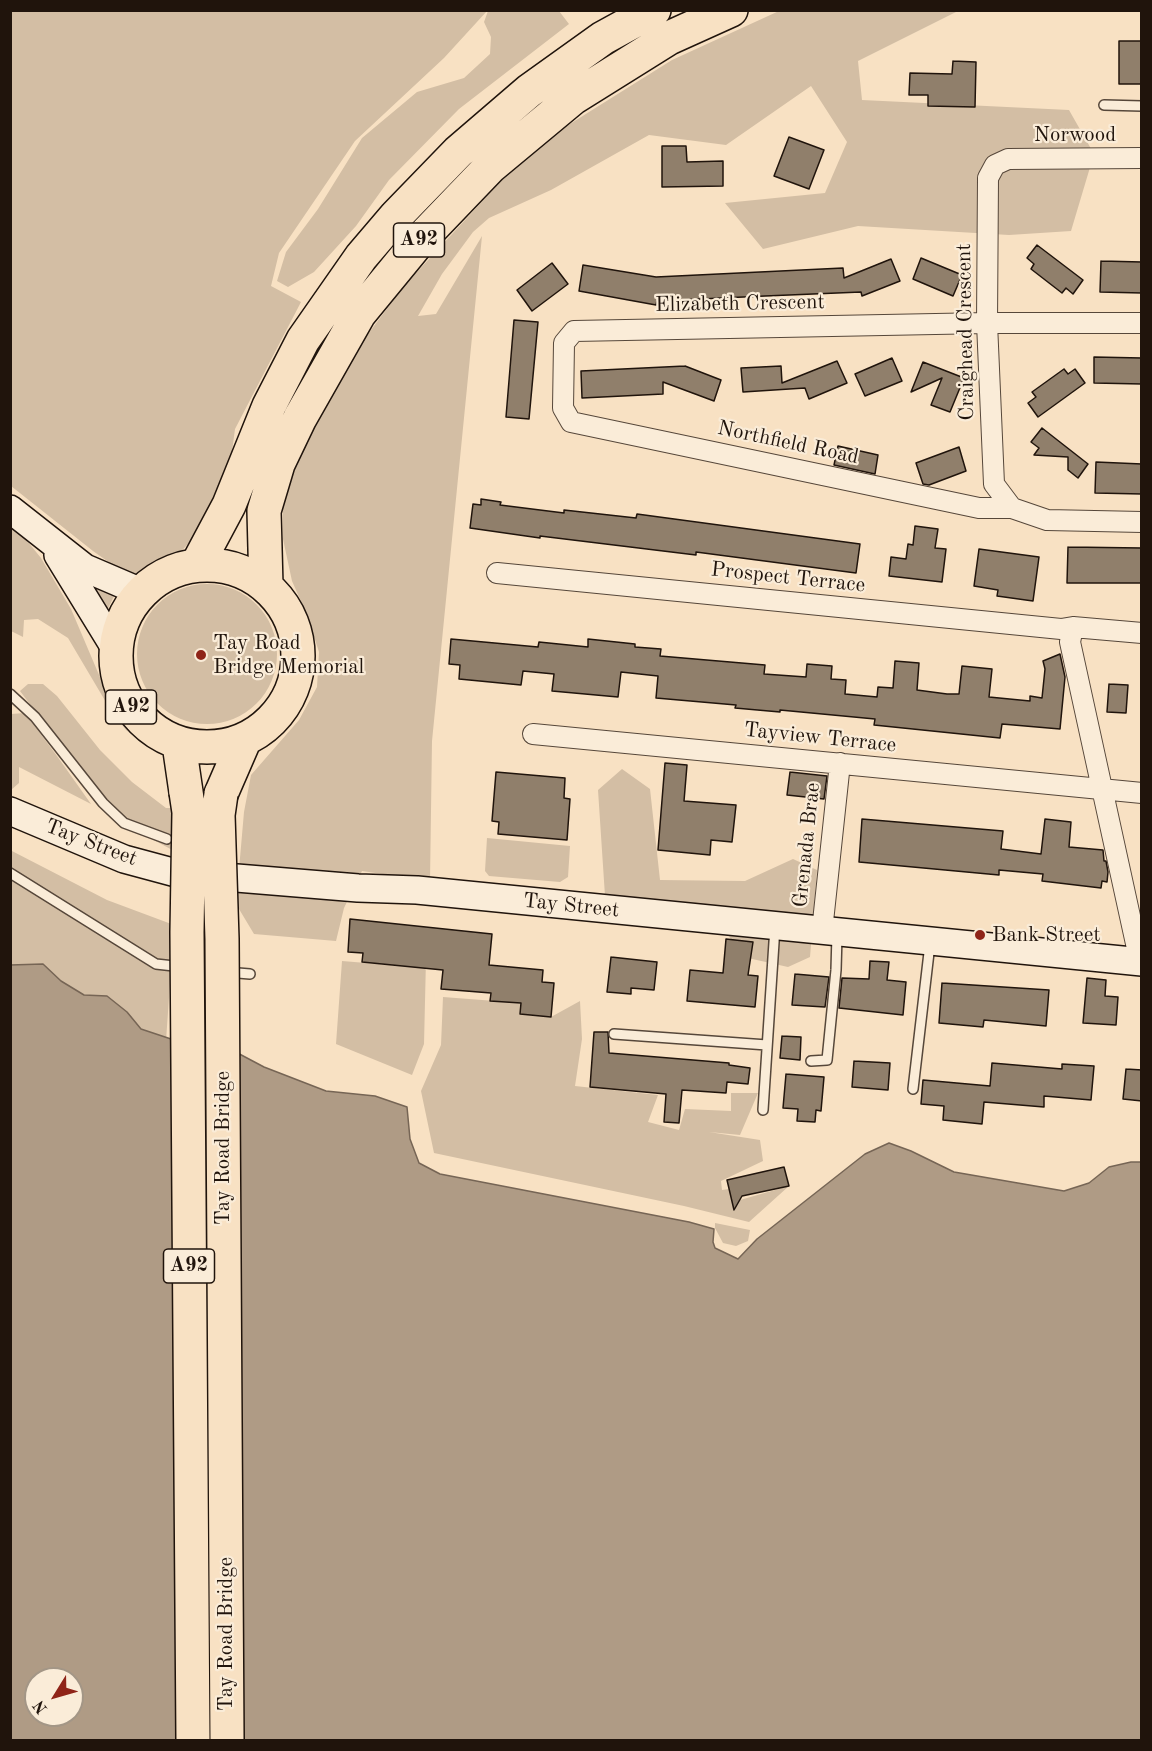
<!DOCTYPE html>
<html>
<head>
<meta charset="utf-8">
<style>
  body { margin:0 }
  #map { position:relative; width:1152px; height:1751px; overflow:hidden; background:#f8e1c3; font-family:"Old Standard TT",serif }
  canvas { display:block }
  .frame { position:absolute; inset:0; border:12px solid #20140c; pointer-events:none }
  .north { position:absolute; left:24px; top:1667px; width:60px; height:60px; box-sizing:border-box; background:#faecd8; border:2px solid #a39686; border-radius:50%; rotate:233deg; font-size:16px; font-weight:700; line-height:24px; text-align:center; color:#20140c }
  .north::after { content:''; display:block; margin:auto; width:21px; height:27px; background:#8f2418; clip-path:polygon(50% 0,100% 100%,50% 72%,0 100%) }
</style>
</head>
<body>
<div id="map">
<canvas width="1152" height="1751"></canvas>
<div class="frame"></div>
<div class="north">N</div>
</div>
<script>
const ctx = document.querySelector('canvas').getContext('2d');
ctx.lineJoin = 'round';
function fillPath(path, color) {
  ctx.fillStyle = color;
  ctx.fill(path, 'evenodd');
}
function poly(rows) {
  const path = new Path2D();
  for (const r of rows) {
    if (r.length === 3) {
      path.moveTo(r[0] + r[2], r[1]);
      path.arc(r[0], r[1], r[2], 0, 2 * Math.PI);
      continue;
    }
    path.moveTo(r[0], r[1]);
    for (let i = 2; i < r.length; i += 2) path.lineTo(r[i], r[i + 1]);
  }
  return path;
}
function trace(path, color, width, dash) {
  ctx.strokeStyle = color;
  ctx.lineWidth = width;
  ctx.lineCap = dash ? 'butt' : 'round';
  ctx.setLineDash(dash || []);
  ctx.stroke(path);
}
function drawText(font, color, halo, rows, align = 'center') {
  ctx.font = font + ' "Old Standard TT",serif';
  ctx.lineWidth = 4.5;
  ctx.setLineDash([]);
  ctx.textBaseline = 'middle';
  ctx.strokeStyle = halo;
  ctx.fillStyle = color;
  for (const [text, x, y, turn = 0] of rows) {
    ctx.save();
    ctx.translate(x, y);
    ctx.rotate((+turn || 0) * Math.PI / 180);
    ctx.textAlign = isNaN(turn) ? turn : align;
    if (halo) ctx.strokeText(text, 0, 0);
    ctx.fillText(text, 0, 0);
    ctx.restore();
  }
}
fillPath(poly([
  [10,11,487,11,444,58,355,141,279,253,271,286,301,302,235,429,231,459,207,523,176,557,134,575,110,563,93,551,11,486],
  [488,11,559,11,569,24,459,109,389,180,356,226,314,272,288,287,277,281,286,252,318,209,362,138,417,92,464,78,490,54,491,37,484,22],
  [779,11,958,11,858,61,862,100,1069,110,1094,154,1071,231,1009,235,858,226,763,249,725,203,825,193,847,142,811,86,726,145,649,135,551,190,489,218,473,232,442,274,418,316,436,314,482,236,432,741,430,881,362,871,344,908,336,941,254,934,236,904,244,812,251,775,299,720,317,687,319,652,307,615,292,581,283,539,283,500,294,466,338,381,365,338,404,286,502,180,514,159,672,60],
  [10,520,41,558,71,609,105,689,121,719,134,736,126,730,110,709,68,638,38,619,24,620,23,637,11,631],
  [75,568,115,594,102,621],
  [207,654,70],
  [28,684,43,684,57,696,100,750,132,782,166,808,176,808,178,853,133,829,106,805,20,691],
  [25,713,57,756,91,804,19,767,19,783,11,790,11,714],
  [622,769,650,789,660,880,745,881,793,859,817,870,810,957,788,967,739,956,718,914,605,896,598,790],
  [487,838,570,846,568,877,560,882,489,876,485,871],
  [10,850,107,900,174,925,164,1070,11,986],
  [426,959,424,1044,412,1075,336,1044,342,961,415,967],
  [443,997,521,1003,520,1014,551,1017,580,1001,582,1039,575,1086,658,1095,648,1122,679,1130,685,1109,731,1111,731,1093,758,1093,740,1135,709,1132,760,1140,763,1161,721,1181,722,1190,729,1189,733,1202,789,1186,749,1222,684,1206,434,1153,421,1091,441,1045],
  [715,1223,750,1230,748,1241,736,1246,723,1243,715,1228]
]), '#d3bea4');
const water = poly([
  [43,964,61,981,84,995,107,996,127,1012,141,1029,180,1042,230,1049,264,1067,326,1091,375,1096,407,1107,410,1139,419,1163,440,1174,689,1222,714,1229,713,1242,715,1248,738,1259,757,1239,865,1154,889,1143,911,1151,954,1172,1064,1191,1089,1183,1109,1167,1131,1162,1141,1162,1141,1740,11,1740,10,965,43,964],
  [36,1679,72,1679,72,1715,36,1715,36,1679]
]);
fillPath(water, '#af9b85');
trace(water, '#766555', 1.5);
const building = poly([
  [1119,41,1142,41,1142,84,1119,84,1119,41],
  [953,61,976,62,975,107,928,106,928,95,909,95,910,73,952,74,953,61],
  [789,137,824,150,809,189,774,176,789,137],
  [662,146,686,146,687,162,723,161,723,186,662,187,662,146],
  [1037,245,1083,280,1073,294,1066,288,1062,293,1031,269,1034,264,1027,258,1037,245],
  [921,258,962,275,953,296,913,279,921,258],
  [891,259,900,281,862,296,861,292,765,296,657,301,656,305,579,291,583,265,656,277,843,268,844,278,891,259],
  [1101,261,1142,262,1142,293,1100,292,1101,261],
  [552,263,568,284,532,311,517,290,552,263],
  [514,320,538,322,529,419,506,417,514,320],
  [1094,357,1142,358,1142,384,1094,383,1094,357],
  [892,358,902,381,865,396,855,374,892,358],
  [837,361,847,383,809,399,805,388,743,392,741,368,781,366,782,383,837,361],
  [923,362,964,378,950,412,931,405,942,378,911,392,923,362],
  [685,366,721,380,714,401,663,382,663,394,582,398,581,371,685,366],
  [1064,369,1068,374,1075,369,1085,383,1038,417,1028,403,1036,397,1032,392,1064,369],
  [1042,428,1088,464,1078,478,1068,470,1068,457,1034,455,1039,448,1031,442,1042,428],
  [838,446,878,455,875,474,834,465,838,446],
  [959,447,966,471,929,485,923,484,916,463,959,447],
  [1096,462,1142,464,1142,494,1095,493,1096,462],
  [481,499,501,502,500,505,564,513,564,510,636,518,637,514,860,544,856,573,696,552,696,555,540,536,540,538,470,528,473,504,481,505,481,499],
  [915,526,938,529,935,548,946,549,942,582,889,576,891,557,906,559,908,544,913,545,915,526],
  [1068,547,1142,548,1142,583,1067,583,1068,547],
  [979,549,1039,557,1033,601,997,596,998,590,974,586,979,549],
  [451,639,538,647,539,642,588,647,588,639,635,644,635,647,661,649,660,656,765,665,764,674,806,677,807,664,832,666,831,679,846,680,845,694,877,697,878,687,893,688,895,661,919,663,917,690,947,694,959,694,962,666,992,669,989,697,1030,701,1030,696,1042,698,1045,669,1043,661,1060,654,1065,677,1060,729,1002,724,1000,738,874,725,875,719,780,710,780,712,735,708,736,705,656,698,658,676,621,672,618,697,552,691,554,674,523,671,521,685,459,679,460,665,449,664,451,639],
  [1109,684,1128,685,1126,713,1107,712,1109,684],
  [665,763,687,765,684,801,736,805,732,842,711,840,710,855,658,850,665,763],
  [496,772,565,778,564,798,570,799,567,840,498,834,499,822,492,821,496,772],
  [790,772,827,776,824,799,787,795,790,772],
  [862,819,1003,831,1001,849,1041,854,1045,819,1071,822,1069,847,1103,850,1104,861,1106,861,1108,872,1107,882,1102,881,1101,888,1042,881,1043,874,999,870,999,875,859,862,862,819],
  [350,919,492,934,489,965,543,970,542,982,554,983,551,1017,520,1014,521,1003,490,1001,491,993,441,989,443,970,362,962,363,953,348,952,350,919],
  [726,939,753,942,748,975,758,976,755,1007,687,1001,690,970,723,973,726,939],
  [611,957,657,962,654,990,631,988,631,994,607,992,611,957],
  [870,961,889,962,887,980,906,982,903,1015,839,1008,842,978,869,979,870,961],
  [795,974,829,977,825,1007,792,1005,795,974],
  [1087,978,1106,980,1105,996,1118,997,1116,1025,1083,1023,1087,978],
  [942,983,1049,990,1046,1026,984,1020,983,1027,939,1023,942,983],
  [594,1032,608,1032,609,1053,729,1063,729,1065,750,1068,748,1084,727,1082,726,1093,682,1090,679,1123,664,1122,666,1094,590,1087,594,1032],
  [782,1036,801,1037,800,1060,780,1058,782,1036],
  [854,1061,890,1063,888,1090,852,1087,854,1061],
  [992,1063,1062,1069,1062,1064,1094,1066,1091,1100,1044,1096,1044,1107,984,1102,982,1124,943,1120,944,1106,921,1104,923,1080,990,1086,992,1063],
  [1126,1069,1142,1070,1142,1101,1123,1099,1126,1069],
  [786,1074,824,1077,821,1111,816,1110,815,1122,797,1121,798,1109,783,1108,786,1074],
  [784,1167,789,1186,742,1196,734,1210,727,1180,784,1167]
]);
fillPath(building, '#907f6b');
trace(building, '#20140c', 1.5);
const service = poly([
  [1104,105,1142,106],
  [10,694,35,717,103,803,124,823,167,839],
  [10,873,156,964,183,967],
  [226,972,250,974],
  [614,1034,767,1045],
  [811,1061,827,1060,836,970,837,935],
  [913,1089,930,944],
  [763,1110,775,927]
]);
const minor = poly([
  [1142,323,987,323,574,331,564,343,563,408,571,422,979,508,1012,508,1047,520,1142,522],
  [1012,508,994,484,987,323,988,178,995,165,1008,159,1142,158],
  [497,573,1061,629,1073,627,1142,633],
  [1073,627,1070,642,1140,962],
  [533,734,1142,793],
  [822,931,840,763]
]);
const secondary = poly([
  [10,509,85,568,141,592],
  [58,555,115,648],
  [10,811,124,859,176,873,358,888,417,890,1142,962]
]);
const trunk = poly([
  [207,656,91],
  [197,565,229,505,269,406,303,340,361,257,396,216,458,152,529,91,603,38,654,10],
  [266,586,264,511,278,464,300,418,359,314,419,241,490,167,573,98,669,38,731,10],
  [179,744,186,792],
  [221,794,244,741]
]);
trace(service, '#56473a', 12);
trace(minor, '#56473a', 22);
trace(secondary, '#20140c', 30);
trace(trunk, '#20140c', 36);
trace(service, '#faecd8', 9);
trace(minor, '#faecd8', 20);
trace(secondary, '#faecd8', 27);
trace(trunk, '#f8e1c3', 33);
const trunkBridge = poly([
  [186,792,189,812,187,932,193,1740],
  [221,794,218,815,222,939,227,1740]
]);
trace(trunkBridge, '#20140c', 36, []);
trace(trunkBridge, '#f8e1c3', 33);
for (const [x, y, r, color] of [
  [201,655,6,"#8f2418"],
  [980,935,6,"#8f2418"]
]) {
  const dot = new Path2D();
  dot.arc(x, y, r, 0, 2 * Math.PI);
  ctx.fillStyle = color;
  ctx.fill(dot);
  trace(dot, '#faecd8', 2);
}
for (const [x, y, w] of [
  [419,240,51],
  [131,707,51],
  [189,1266,51]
]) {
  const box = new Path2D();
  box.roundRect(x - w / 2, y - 17, w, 34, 4.5);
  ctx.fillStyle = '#faecd8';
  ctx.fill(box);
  trace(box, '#20140c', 1.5);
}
drawText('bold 20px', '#20140c', null, [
  ["A92",419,240],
  ["A92",131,707],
  ["A92",189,1266]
]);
drawText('21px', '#20140c', '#faecd8', [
  ["Norwood",1075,135],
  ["Elizabeth Crescent",740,304,-1],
  ["Craighead Crescent",966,332,-91],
  ["Northfield Road",788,443,12],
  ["Prospect Terrace",788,578,6],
  ["Tayview Terrace",820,738,6],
  ["Tay Street",91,843,21],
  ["Grenada Brae",807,845,-84],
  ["Tay Street",571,906,6],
  ["Tay Road Bridge",223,1148,-90],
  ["Tay Road Bridge",226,1634,-90]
]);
drawText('21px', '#20140c', '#faecd8', [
  ["Tay Road",213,643],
  ["Bridge Memorial",213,667],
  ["Bank Street",992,935]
], 'left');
</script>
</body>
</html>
